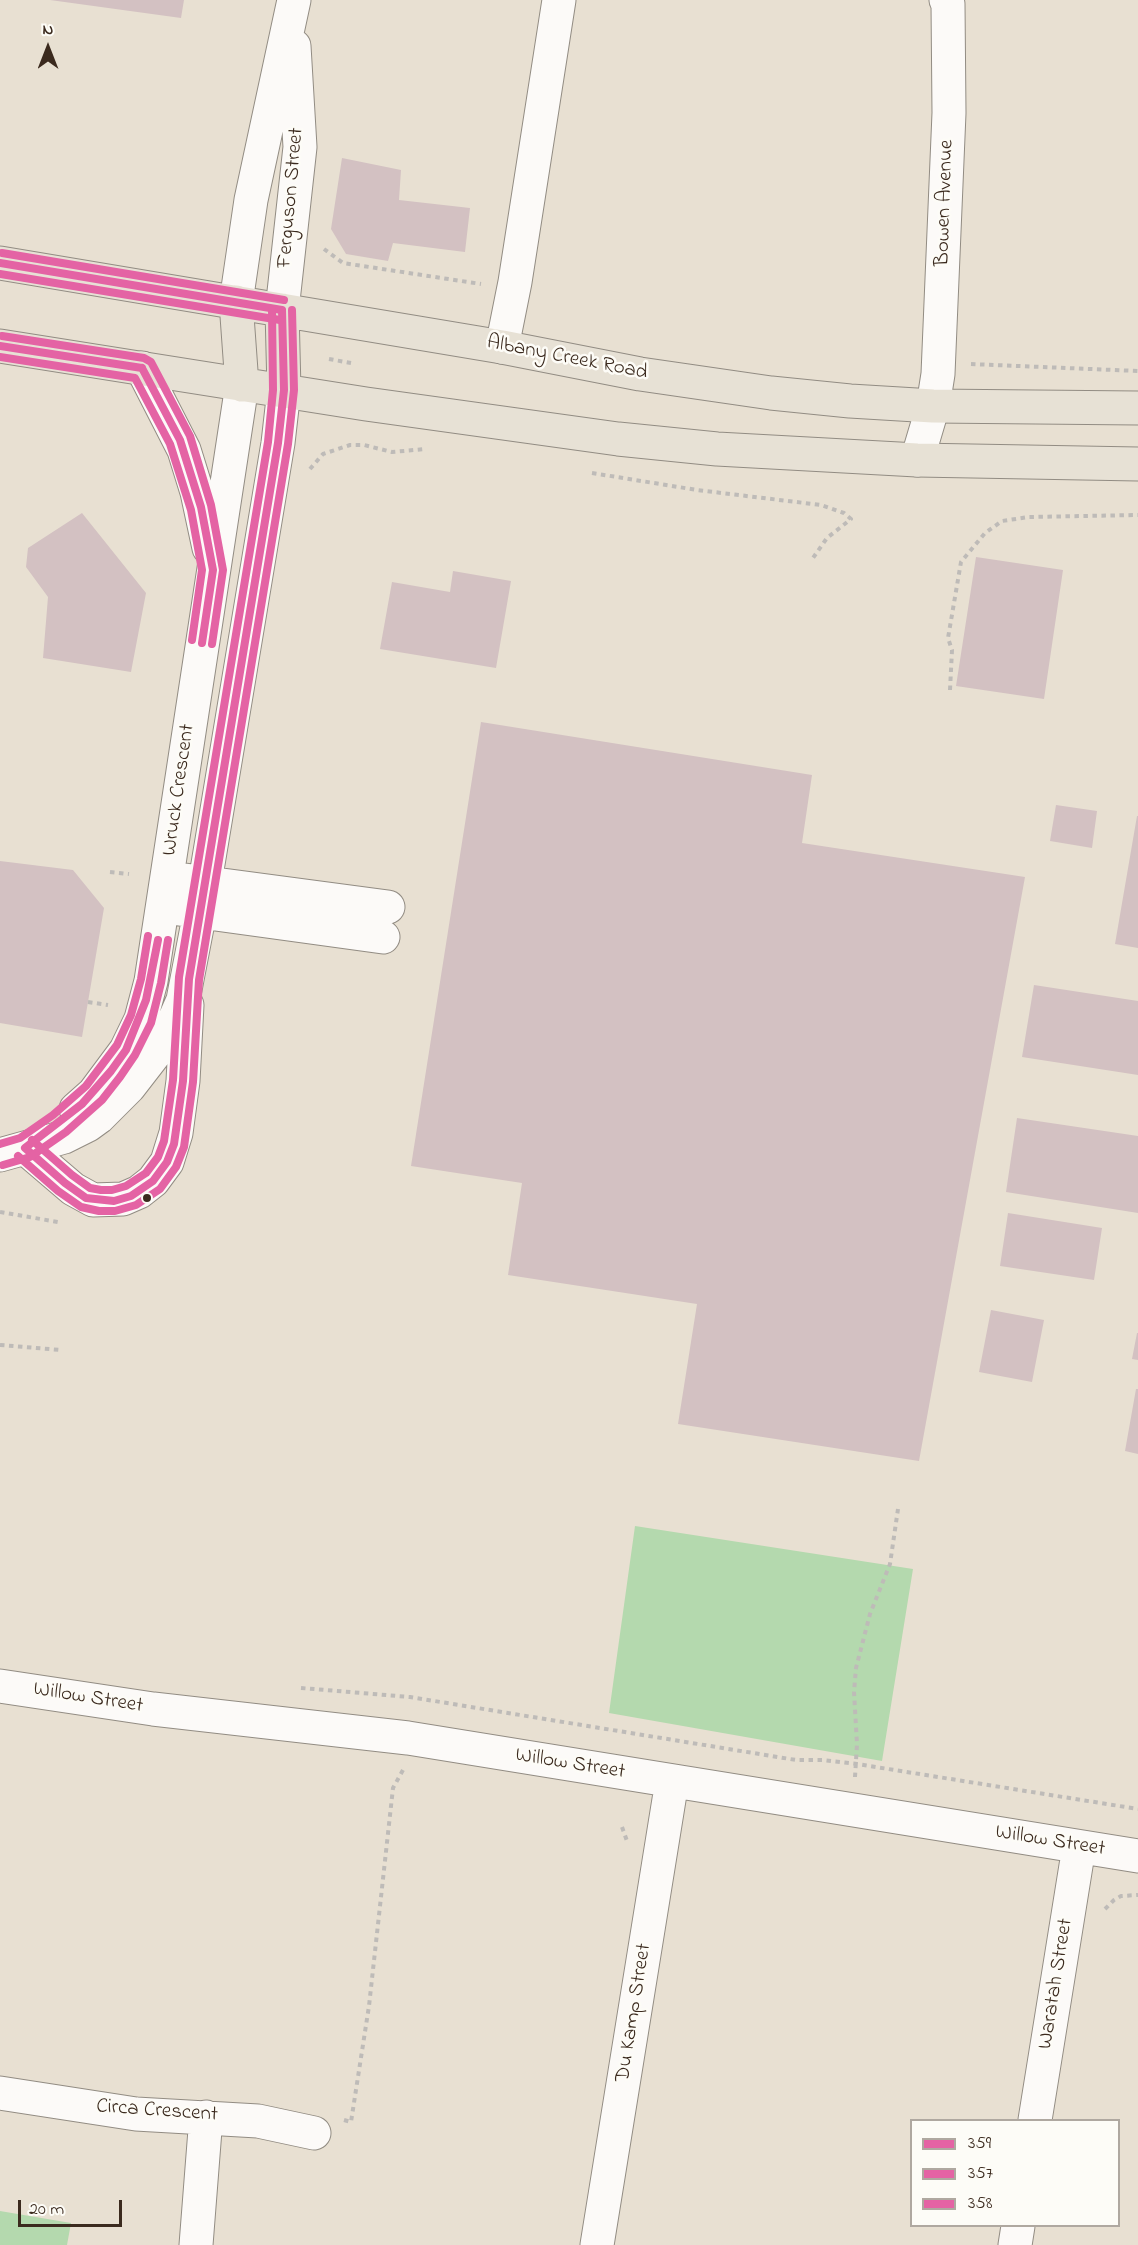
<!DOCTYPE html>
<html>
<head>
<meta charset="utf-8">
<style>
  body { margin:0 }
  #map { position:relative; width:1138px; height:2245px; overflow:hidden; background:#e8e0d2; font-family:"Indie Flower",sans-serif }
  canvas { display:block }
  .legend { position:absolute; left:910px; top:2119px; width:210px; height:108px; box-sizing:border-box; background:#fdfcf7; border:2px solid #afa8a0; margin:0; padding:8px 10px; list-style:none; font-size:18px; color:#3b2a1e }
  .legend li { display:flex; align-items:center; gap:12px; height:30px }
  .legend b { width:30px; border:2px solid #afa8a0 }
  .north { position:absolute; left:18px; top:18px; width:60px; height:60px; -webkit-text-stroke:4px #fdfcf7; paint-order:stroke; rotate:0deg; font-size:16px; font-weight:700; line-height:24px; text-align:center; color:#3b2a1e }
  .north::after { content:''; display:block; margin:auto; width:21px; height:27px; background:#3b2a1e; clip-path:polygon(50% 0,100% 100%,50% 72%,0 100%) }
  .scale { position:absolute; left:18px; top:2200px; width:104px; height:27px; box-sizing:border-box; border:3px solid #3b2a1e; border-top:0; padding-left:8px; font-size:18px; line-height:21px; white-space:nowrap; color:#3b2a1e; -webkit-text-stroke:4px #fdfcf7; paint-order:stroke }
</style>
</head>
<body>
<div id="map">
<canvas width="1138" height="2245"></canvas>
<ul class="legend">
<li><b style="height:8px;background:#e463a4"></b>359</li>
<li><b style="height:8px;background:#e463a4"></b>357</li>
<li><b style="height:8px;background:#e463a4"></b>358</li>
</ul>
<div class="north">N</div>
<div class="scale">20 m</div>
</div>
<script>
const ctx = document.querySelector('canvas').getContext('2d');
ctx.lineJoin = 'round';
function fillPath(path, color) {
  ctx.fillStyle = color;
  ctx.fill(path, 'evenodd');
}
function poly(rows) {
  const path = new Path2D();
  for (const r of rows) {
    path.moveTo(r[0], r[1]);
    for (let i = 2; i < r.length; i += 2) path.lineTo(r[i], r[i + 1]);
  }
  return path;
}
function trace(path, color, width, dash) {
  ctx.strokeStyle = color;
  ctx.lineWidth = width;
  ctx.lineCap = dash ? 'butt' : 'round';
  ctx.setLineDash(dash || []);
  ctx.stroke(path);
}
function drawText(font, color, halo, rows, align = 'center') {
  ctx.font = font + ' "Indie Flower",sans-serif';
  ctx.lineWidth = 5;
  ctx.setLineDash([]);
  ctx.textBaseline = 'middle';
  ctx.strokeStyle = halo;
  ctx.fillStyle = color;
  for (const [text, x, y, turn = 0] of rows) {
    ctx.save();
    ctx.translate(x, y);
    ctx.rotate((+turn || 0) * Math.PI / 180);
    ctx.textAlign = isNaN(turn) ? turn : align;
    if (halo) ctx.strokeText(text, 0, 0);
    ctx.fillText(text, 0, 0);
    ctx.restore();
  }
}
fillPath(poly([
  [635,1526,913,1569,882,1761,609,1713],
  [0,2211,71,2223,67,2245,0,2245]
]), '#b4d9ae');
fillPath(poly([
  [50,0,184,0,181,18],
  [342,158,401,170,399,200,470,208,465,252,393,243,388,261,346,254,331,229],
  [82,513,146,593,131,672,43,658,48,597,26,567,28,548],
  [976,557,1063,570,1044,699,956,686],
  [453,571,511,581,496,668,380,649,392,582,450,592],
  [481,722,812,775,802,843,1025,877,919,1461,678,1424,697,1304,508,1275,522,1183,411,1166],
  [1056,805,1097,811,1092,848,1050,841],
  [1137,816,1138,816,1138,948,1115,944],
  [0,861,73,870,104,908,82,1037,0,1023],
  [1034,985,1138,1001,1138,1075,1022,1057],
  [1017,1118,1138,1136,1138,1213,1006,1192],
  [1008,1213,1102,1228,1094,1280,1000,1266],
  [991,1310,1044,1320,1032,1382,979,1372],
  [1137,1333,1138,1333,1138,1360,1132,1359],
  [1136,1389,1138,1389,1138,1454,1125,1451]
]), '#d3c1c2');
const minor = poly([
  [236,302,251,200,294,0],
  [282,310,300,147,294,46],
  [502,347,515,282,559,0],
  [142,368,184,450,197,492,209,548],
  [917,460,933,406,938,374,949,113,948,4,946,0],
  [185,880,388,907],
  [179,909,383,937],
  [76,1109,94,1093,126,1050,141,1019,151,981,242,385],
  [25,1148,73,1189,93,1200,123,1199,139,1192,153,1181,167,1162,176,1133,183,1081,187,1005],
  [0,1155,64,1137,88,1125,99,1117,129,1087,153,1056,173,1023,183,1000,200,912,278,443,284,390],
  [0,1686,153,1709,408,1738,1138,1856],
  [0,2093,136,2114,258,2121,314,2133],
  [1035,2120,1079,1847],
  [196,2245,206,2117],
  [597,2245,672,1781],
  [1015,2245,1018,2226]
]);
const major = poly([
  [0,263,502,347,640,374,771,393,850,401,933,406,1138,408],
  [236,302,242,385],
  [282,310,284,390],
  [0,346,366,404,618,439,717,449,917,460,1138,464]
]);
trace(minor, '#928c83', 35);
trace(major, '#928c83', 35);
trace(poly([
  [324,249,343,263,481,284],
  [329,359,351,363],
  [971,364,1138,371],
  [310,469,323,454,350,445,364,445,392,452,425,449],
  [592,473,697,490,821,505,844,513,851,519,827,538,813,558],
  [950,690,952,650,948,638,961,562,985,533,1002,521,1029,517,1138,515],
  [110,872,129,874],
  [88,1002,108,1005],
  [0,1212,58,1222],
  [0,1345,61,1350],
  [301,1688,410,1697,796,1760,823,1760,857,1764,1138,1809],
  [855,1777,857,1744,854,1692,856,1668,870,1614,890,1564,898,1509],
  [622,1827,627,1841],
  [1105,1909,1114,1900,1121,1896,1138,1895],
  [344,2120,351,2122,369,2006,393,1788,403,1770]
]), '#bebbb8', 4, [4.5, 4.5]);
trace(minor, '#fcfaf8', 33);
trace(major, '#e7e1d5', 33);
trace(poly([
  [0,263,282,310],
  [0,346,142,368],
  [142,368,180,440,201,507,213,570,202,643],
  [25,1148,65,1183,86,1198,114,1201,131,1196,153,1181,167,1162,174,1144,183,1081,189,979,278,443,284,390,282,310],
  [25,1148,82,1104,111,1071,126,1050,146,1000,158,940]
]), '#e463a4', 8);
trace(poly([
  [0,274,280,320],
  [0,357,135,378,170,444,191,510,202,570,192,640],
  [18,1156,58,1191,81,1207,99,1211,115,1211,136,1205,160,1189,176,1167,184,1147,193,1082,199,980,288,444,294,390,292,310],
  [3,1165,30,1157,66,1132,102,1100,120,1077,135,1055,151,1023,161,983,168,940]
]), '#e463a4', 8);
trace(poly([
  [2,253,284,300],
  [2,336,144,358,151,362,190,436,211,505,223,570,212,644],
  [32,1140,72,1175,90,1188,101,1190,112,1190,126,1186,146,1173,158,1157,164,1141,173,1080,179,977,268,442,273,390,272,310],
  [0,1144,20,1138,53,1115,86,1086,117,1045,131,1015,141,979,148,936]
]), '#e463a4', 8);
for (const [x, y, r, color] of [
  [147,1198,5,"#3b2a1e"]
]) {
  const dot = new Path2D();
  dot.arc(x, y, r, 0, 2 * Math.PI);
  ctx.fillStyle = color;
  ctx.fill(dot);
  trace(dot, '#fdfcf7', 2);
}
drawText('21px', '#3b2a1e', '#fdfcf7', [
  ["Ferguson Street",292,198,-85],
  ["Bowen Avenue",946,203,-88],
  ["Albany Creek Road",567,359,11],
  ["Wruck Crescent",180,790,-82],
  ["Willow Street",88,1699,9],
  ["Willow Street",570,1765,9],
  ["Willow Street",1050,1842,9],
  ["Waratah Street",1057,1984,-81],
  ["Du Kamp Street",635,2013,-81],
  ["Circa Crescent",157,2112,4]
]);
</script>
</body>
</html>
